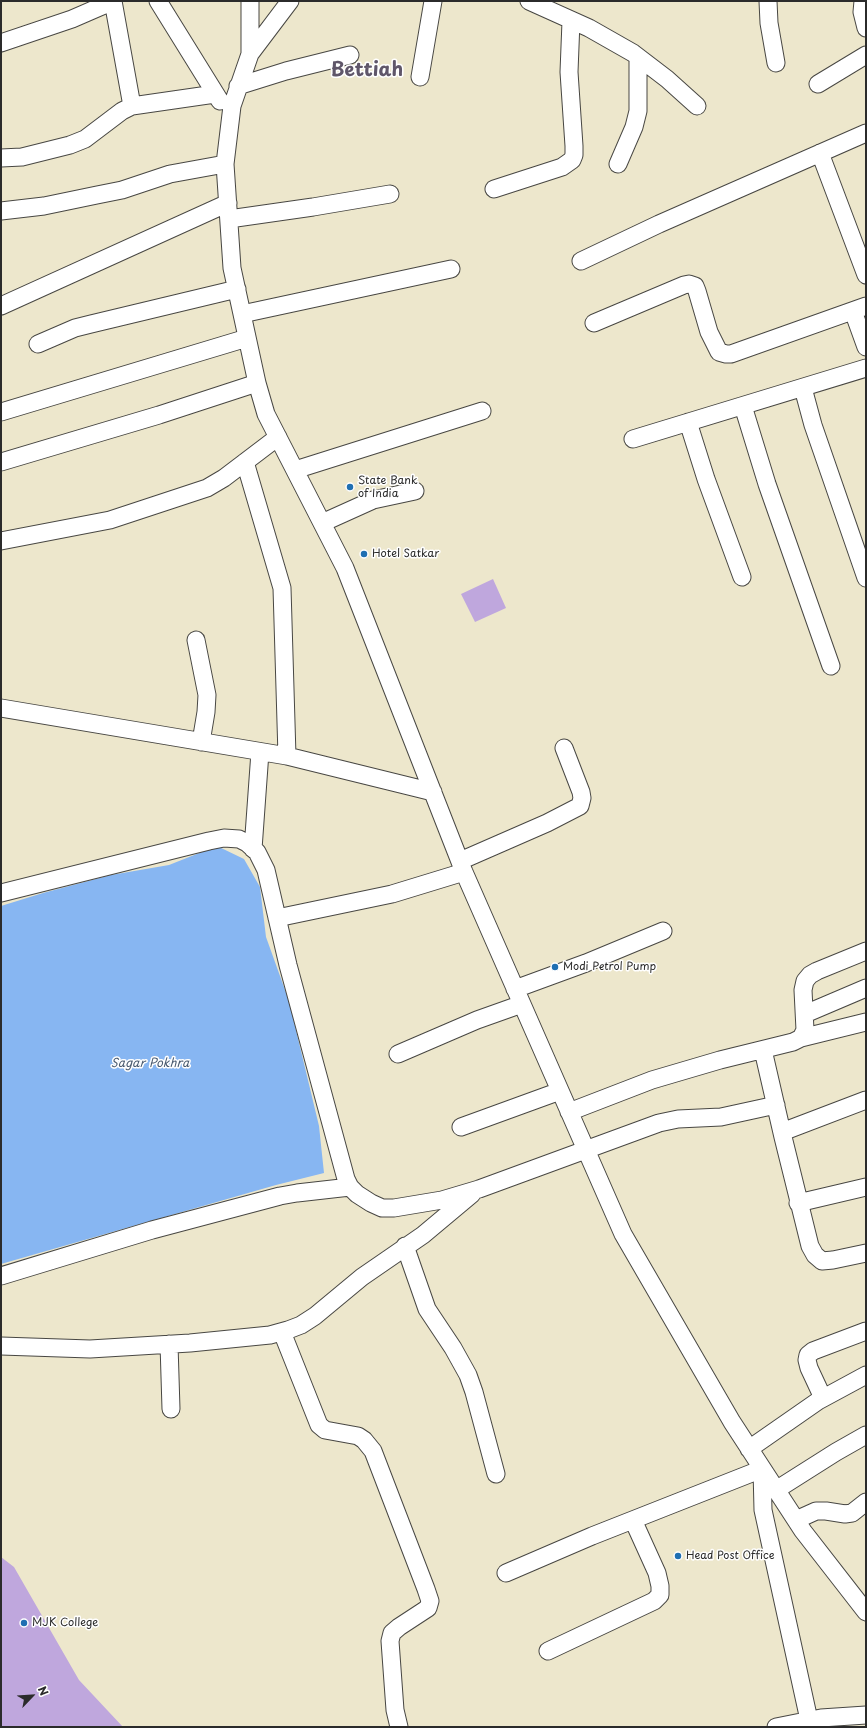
<!DOCTYPE html>
<html>
<head>
<meta charset="utf-8">
<style>
  body { margin:0 }
  #map { position:relative; width:867px; height:1728px; overflow:hidden; background:#ede7cc; font-family:"Playpen Sans",sans-serif }
  canvas { display:block }
  .frame { position:absolute; inset:0; border:2px solid #2b2b2b; pointer-events:none }
  .north { position:absolute; left:12px; top:1676px; width:40px; height:40px; -webkit-text-stroke:3px #fff; paint-order:stroke; rotate:65deg; font-size:11px; font-weight:700; line-height:16px; text-align:center; color:#2b2b2b }
  .north::after { content:''; display:block; margin:auto; width:14px; height:18px; background:#2b2b2b; clip-path:polygon(50% 0,100% 100%,50% 72%,0 100%) }
</style>
</head>
<body>
<div id="map">
<canvas width="867" height="1728"></canvas>
<div class="frame"></div>
<div class="north">N</div>
</div>
<script>
const ctx = document.querySelector('canvas').getContext('2d');
ctx.lineJoin = 'round';
function fillPath(path, color) {
  ctx.fillStyle = color;
  ctx.fill(path, 'evenodd');
}
function poly(rows) {
  const path = new Path2D();
  for (const r of rows) {
    path.moveTo(r[0], r[1]);
    for (let i = 2; i < r.length; i += 2) path.lineTo(r[i], r[i + 1]);
  }
  return path;
}
function trace(path, color, width, dash) {
  ctx.strokeStyle = color;
  ctx.lineWidth = width;
  ctx.lineCap = dash ? 'butt' : 'round';
  ctx.setLineDash(dash || []);
  ctx.stroke(path);
}
function drawText(font, color, halo, rows, align = 'center') {
  ctx.font = font + ' "Playpen Sans",sans-serif';
  ctx.lineWidth = 3;
  ctx.setLineDash([]);
  ctx.textBaseline = 'middle';
  ctx.strokeStyle = halo;
  ctx.fillStyle = color;
  for (const [text, x, y, turn = 0] of rows) {
    ctx.save();
    ctx.translate(x, y);
    ctx.rotate((+turn || 0) * Math.PI / 180);
    ctx.textAlign = isNaN(turn) ? turn : align;
    if (halo) ctx.strokeText(text, 0, 0);
    ctx.fillText(text, 0, 0);
    ctx.restore();
  }
}
fillPath(poly([
  [217,846,244,859,260,887,266,937,289,1001,319,1126,324,1173,276,1185,1,1264,1,906,43,893,111,875,169,865]
]), '#87b6f2');
fillPath(poly([
  [493,579,506,608,475,622,461,594],
  [1,1557,14,1567,79,1680,123,1727,1,1727]
]), '#bfa7dd');
const minor = poly([
  [113,1,132,106],
  [158,1,220,101],
  [250,1,250,54],
  [290,1,250,54,232,106,225,164,232,268,257,383,266,414,345,568,464,872,623,1234,732,1422,803,1531,866,1612],
  [529,1,589,28,633,53,667,79,697,106],
  [768,1,769,23,776,63],
  [863,1,862,12,866,28],
  [1,43,72,19,102,6,111,1],
  [420,77,433,1],
  [818,84,866,55],
  [238,86,286,71,350,55],
  [820,153,866,275],
  [1,158,22,157,70,145,85,139,122,111,132,106,215,94],
  [618,164,634,127,638,111,638,58],
  [494,189,562,167,572,160,574,155,574,146,569,72,571,21],
  [1,211,44,206,97,195,122,190,170,174,225,164],
  [229,219,313,207,390,194],
  [581,261,659,224,866,133],
  [1,306,228,203],
  [853,311,866,347],
  [242,314,451,269],
  [594,323,684,285,689,284,695,286,697,291,709,332,719,352,726,354,731,354,866,306],
  [38,344,75,328,91,324,237,289],
  [803,388,813,425,866,578],
  [743,406,767,484,831,666],
  [1,412,247,338],
  [688,422,706,479,742,577],
  [633,439,866,368],
  [1,462,159,415,257,383],
  [245,462,282,588,287,756],
  [295,470,482,411],
  [322,523,373,500,415,491],
  [1,541,110,520,207,488,224,478,278,437],
  [196,640,207,695,206,712,201,742],
  [1,708,287,756,433,792],
  [253,849,260,752],
  [460,861,547,823,580,806,582,798,581,792,564,748],
  [1,893,209,841,224,838,239,839,247,843,257,852,266,870,288,965,346,1179,350,1187,357,1194,371,1203,382,1208,394,1208,442,1200,479,1189,659,1123,678,1119,721,1117,776,1105],
  [277,918,392,894,464,872],
  [515,989,586,963,663,931],
  [805,1014,866,988],
  [801,1038,866,1022],
  [763,1050,783,1137,810,1246,815,1255,822,1261,833,1260,866,1253],
  [398,1054,477,1020,522,1004],
  [569,1112,652,1080,720,1060,793,1042,801,1038,805,1030,803,990,805,981,810,975,817,971,866,951],
  [461,1127,560,1091],
  [782,1132,866,1100],
  [798,1203,866,1187],
  [405,1246,427,1309,453,1348,468,1375,474,1392,496,1474],
  [1,1276,152,1230,280,1196,297,1193,350,1187],
  [282,1332,319,1425,325,1430,358,1436,364,1440,373,1451,426,1589,430,1601,428,1608,399,1627,392,1633,390,1641,395,1710,399,1727],
  [169,1344,171,1409],
  [1,1346,90,1349,190,1343,270,1335,288,1330,301,1325,315,1316,362,1277,423,1235,472,1194],
  [823,1398,809,1368,807,1360,808,1355,813,1351,866,1331],
  [749,1449,818,1401,866,1375],
  [776,1490,836,1452,866,1435],
  [796,1520,816,1511,826,1511,845,1514,852,1513,866,1502],
  [506,1573,592,1536,762,1469,763,1510,809,1720],
  [548,1651,654,1601,660,1595,660,1586,657,1573,633,1520],
  [776,1727,821,1718,866,1715]
]);
trace(minor, '#484743', 19);
trace(minor, '#fff', 17);
for (const [x, y, r, color] of [
  [350,487,4,"#1f6fb2"],
  [364,554,4,"#1f6fb2"],
  [555,967,4,"#1f6fb2"],
  [678,1556,4,"#1f6fb2"],
  [24,1623,4,"#1f6fb2"]
]) {
  const dot = new Path2D();
  dot.arc(x, y, r, 0, 2 * Math.PI);
  ctx.fillStyle = color;
  ctx.fill(dot);
  trace(dot, '#fff', 1.5);
}
drawText('11px', '#2b2b2b', '#fff', [
  ["State Bank",358,481],
  ["of India",358,494],
  ["Hotel Satkar",372,554],
  ["Modi Petrol Pump",563,967],
  ["Head Post Office",686,1556],
  ["MJK College",32,1623]
], 'left');
drawText('italic 12px', '#4b5c71', '#fff', [
  ["Sagar Pokhra",150,1064]
]);
drawText('bold 19px', '#5f5669', '#fff', [
  ["Bettiah",367,71]
]);
</script>
</body>
</html>
